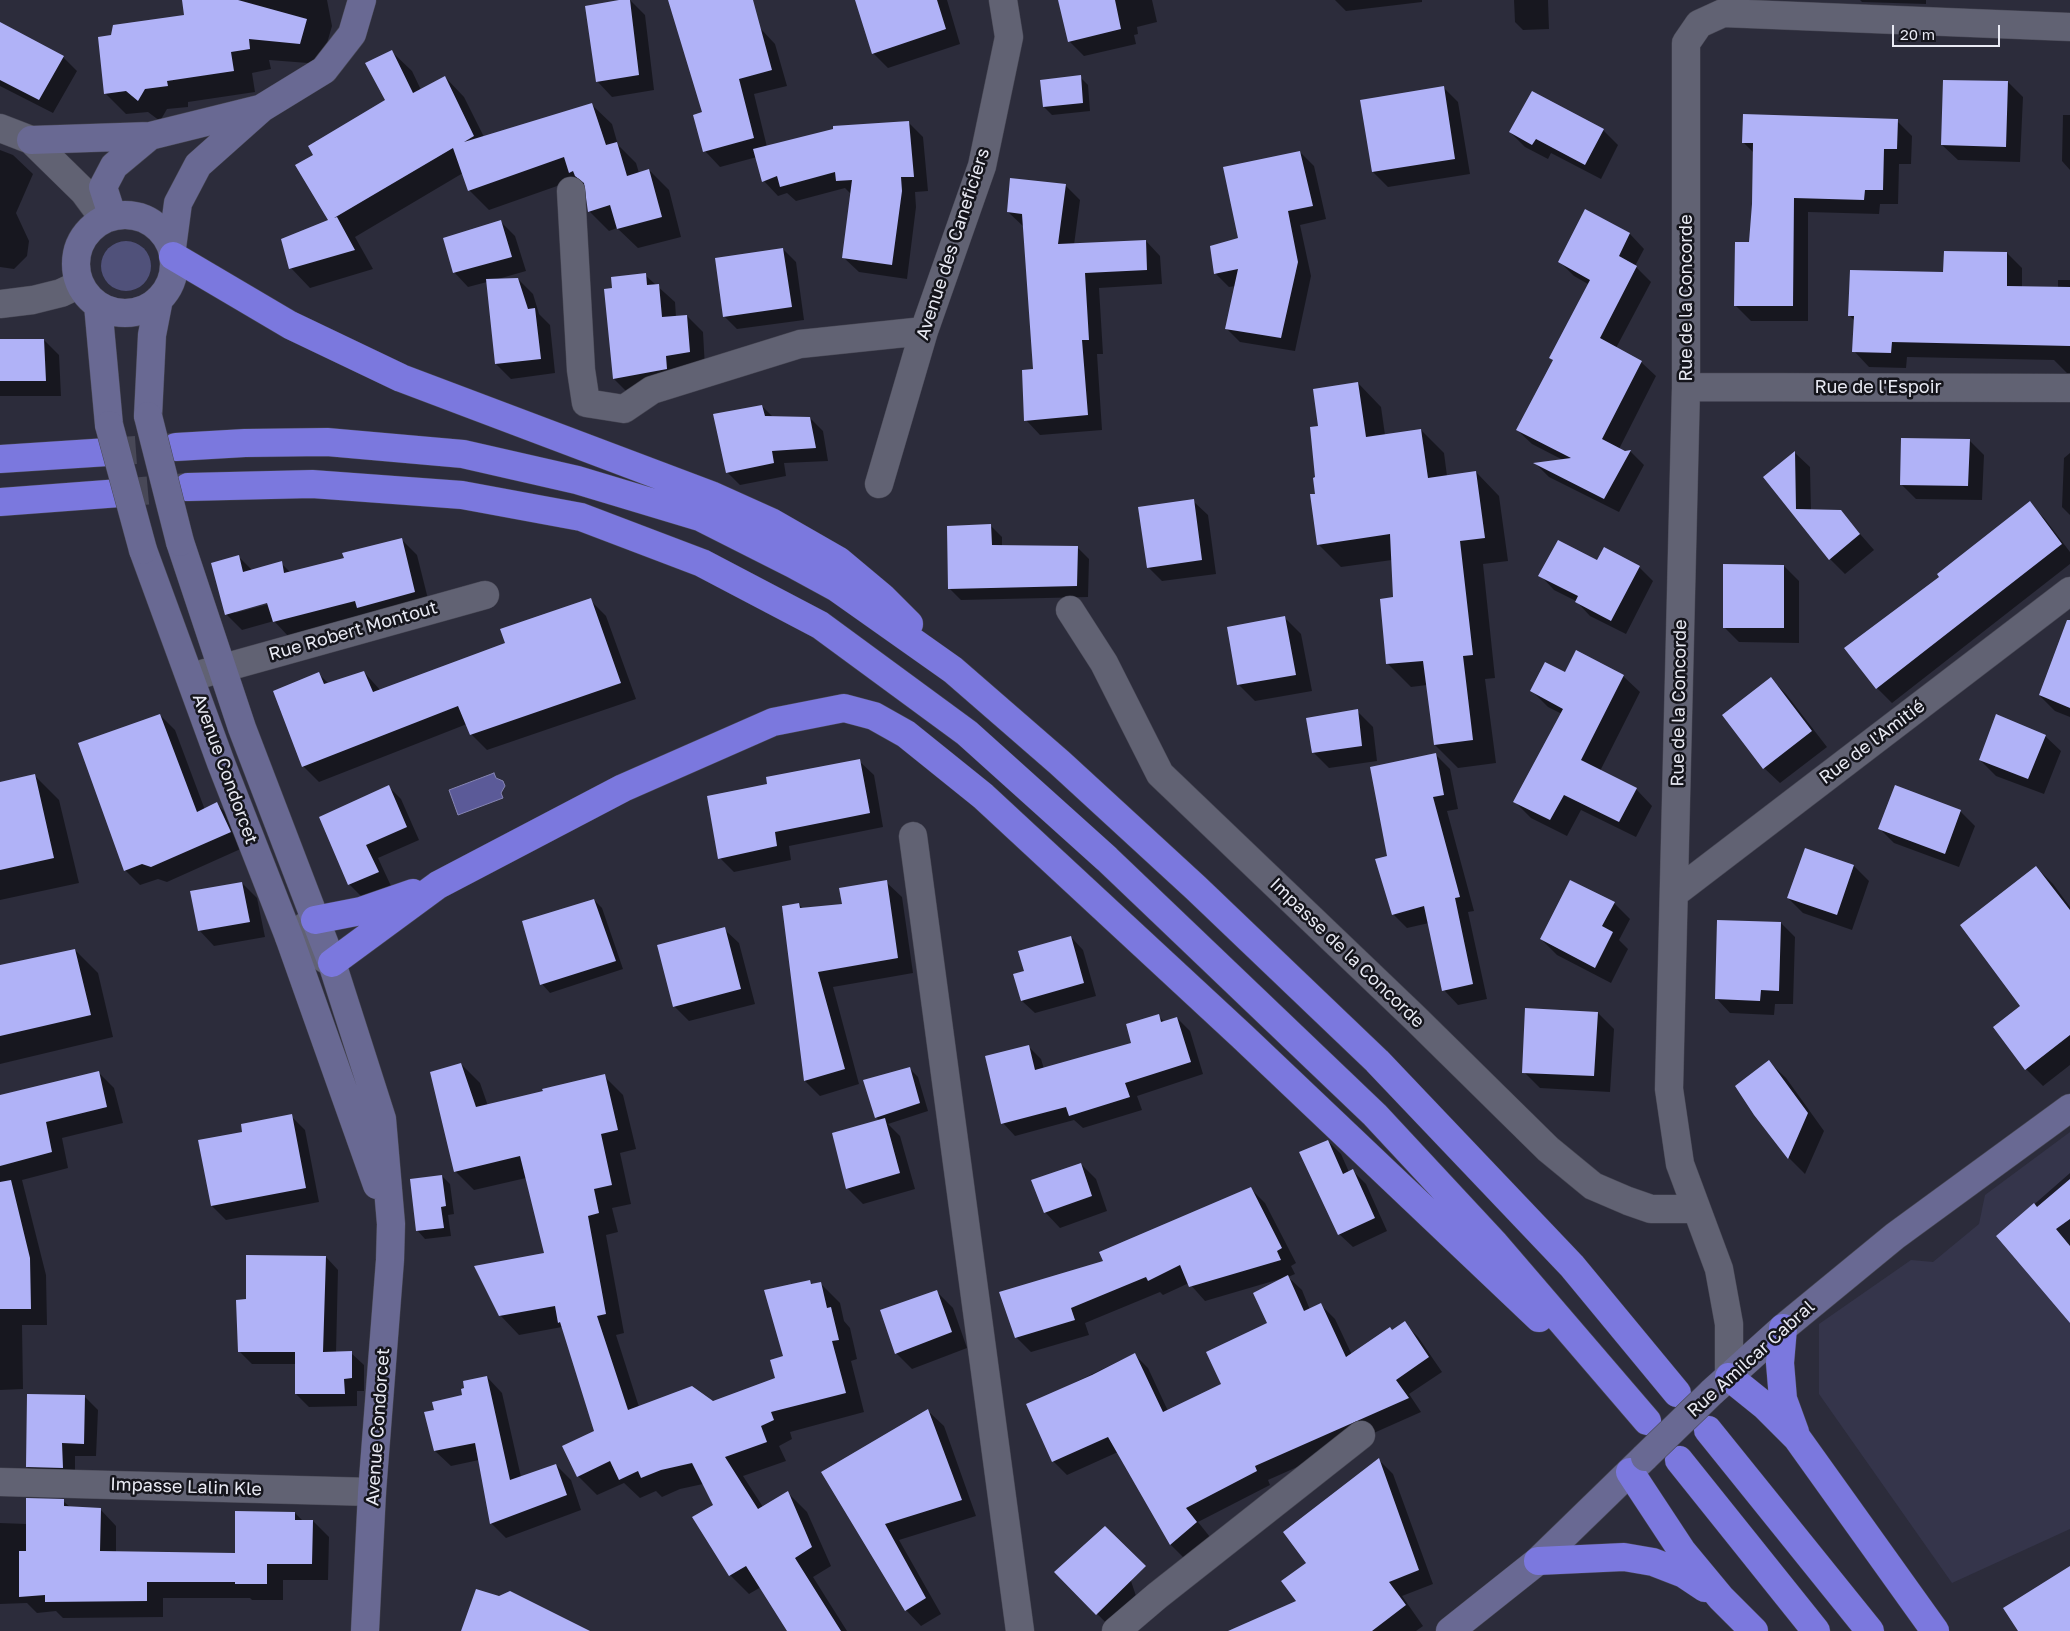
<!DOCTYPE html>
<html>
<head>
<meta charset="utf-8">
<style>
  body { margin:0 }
  #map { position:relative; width:2070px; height:1631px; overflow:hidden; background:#2c2c3b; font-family:"Golos Text",sans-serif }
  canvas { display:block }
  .scale { position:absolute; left:1892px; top:25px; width:108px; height:22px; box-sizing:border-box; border:2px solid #e9eaf4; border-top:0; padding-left:6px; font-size:15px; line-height:18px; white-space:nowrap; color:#e9eaf4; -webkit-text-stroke:4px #15151c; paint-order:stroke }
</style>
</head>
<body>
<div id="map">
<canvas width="2070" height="1631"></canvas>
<div class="scale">20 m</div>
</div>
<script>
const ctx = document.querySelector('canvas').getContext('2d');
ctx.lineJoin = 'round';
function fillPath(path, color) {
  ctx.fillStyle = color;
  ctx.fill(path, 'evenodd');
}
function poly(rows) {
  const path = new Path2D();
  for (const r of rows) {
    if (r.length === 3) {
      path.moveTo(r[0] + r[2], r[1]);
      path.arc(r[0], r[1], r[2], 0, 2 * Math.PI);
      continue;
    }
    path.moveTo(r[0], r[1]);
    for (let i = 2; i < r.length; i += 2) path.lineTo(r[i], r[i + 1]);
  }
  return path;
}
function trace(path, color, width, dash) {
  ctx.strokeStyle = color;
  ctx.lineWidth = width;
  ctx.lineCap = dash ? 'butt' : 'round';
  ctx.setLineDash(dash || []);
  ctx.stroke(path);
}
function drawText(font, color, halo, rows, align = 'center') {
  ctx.font = font + ' "Golos Text",sans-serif';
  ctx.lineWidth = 5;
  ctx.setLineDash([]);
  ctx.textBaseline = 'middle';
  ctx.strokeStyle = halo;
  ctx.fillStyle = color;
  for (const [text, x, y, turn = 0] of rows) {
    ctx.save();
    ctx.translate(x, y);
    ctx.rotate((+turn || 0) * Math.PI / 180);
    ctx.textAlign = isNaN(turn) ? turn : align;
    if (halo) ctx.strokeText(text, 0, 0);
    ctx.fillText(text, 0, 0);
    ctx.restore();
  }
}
fillPath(poly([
  [2070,1132,2070,1529,1952,1583,1819,1394,1819,1324,1911,1260,1933,1262,1979,1224,1985,1195]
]), '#35354b');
fillPath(poly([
  [126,266,25]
]), '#50517a');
const water = poly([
  [494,773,496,778,503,781,505,786,501,793,503,798,458,815,449,790,494,773]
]);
fillPath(water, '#5b5a98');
trace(water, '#8685b4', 1);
fillPath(poly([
  [183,0,327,0,332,26,321,64,269,60,271,69,252,73,255,92,188,102,188,107,167,109,160,121,148,112,126,114,105,93,112,37,185,16],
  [627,0,630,0,645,15,654,90,612,97,597,81],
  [669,0,739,0,760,28,775,44,787,86,754,94,767,147,908,122,923,137,928,191,915,192,916,207,907,279,859,272,844,258,852,195,845,188,796,201,787,193,778,196,764,181,757,157,720,167,705,151,704,113],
  [884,0,947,0,960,44,888,68,873,53],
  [1059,0,1152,0,1157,22,1137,27,1138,34,1134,35,1136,44,1084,56,1069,41],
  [1335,0,1422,0,1422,2,1346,11],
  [1514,0,1548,0,1549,29,1523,30,1515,22],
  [1860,0,1926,0,1926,4,1862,2],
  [0,24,63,57,77,71,53,113,0,86],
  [392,52,412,71,421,90,445,77,464,97,484,137,592,105,612,124,618,145,636,163,639,173,649,170,669,190,681,237,638,248,617,228,609,231,589,211,586,188,577,179,489,210,469,190,463,173,355,237,373,269,310,288,291,268,330,221,314,155,386,100],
  [1080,77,1088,85,1090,111,1052,115,1044,107],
  [2008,82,2023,97,2020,162,1958,160,1942,145],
  [1443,87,1458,102,1470,174,1388,187,1373,172],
  [2063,115,2070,115,2070,170,2062,161],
  [1897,121,1912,136,1911,164,1899,164,1898,204,1880,204,1879,214,1808,212,1808,321,1751,321,1735,305,1750,243,1753,204,1754,153,1743,142],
  [1603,130,1618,145,1601,179,1551,153,1548,159,1525,147,1510,132],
  [0,150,13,155,33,174,16,213,29,241,27,256,14,269,0,267],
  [1300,152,1314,166,1326,219,1300,225,1311,276,1295,351,1240,342,1227,329,1236,286,1229,287,1216,274,1211,247,1239,239],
  [1065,185,1080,200,1074,245,1146,241,1160,256,1162,284,1099,288,1103,354,1097,354,1102,430,1040,435,1026,420,1034,370,1024,227,1008,212],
  [1586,210,1630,234,1644,249,1635,266,1651,282,1616,348,1641,362,1656,376,1619,449,1625,452,1630,451,1644,465,1619,512,1549,477,1536,464,1563,460,1532,444,1517,430,1554,361,1551,358,1588,284,1574,276,1560,262],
  [501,222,515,236,526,271,498,279,518,279,533,294,539,314,550,325,555,373,511,379,496,364,487,282,468,287,454,272],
  [783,249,796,262,804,320,737,329,724,316],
  [2007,253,2022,268,2022,288,2058,288,2058,280,2070,280,2070,373,2067,373,2054,360,1907,357,1906,368,1869,367,1854,351,1855,321,1849,315,1945,273],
  [645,275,675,302,676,317,687,316,703,332,705,368,630,395,614,379,613,289],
  [0,340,44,340,59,355,61,396,0,396],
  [1358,383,1381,407,1385,435,1421,430,1444,453,1447,476,1476,472,1499,496,1508,561,1483,564,1495,678,1485,679,1496,763,1458,768,1435,745,1427,685,1411,687,1388,664,1394,598,1392,560,1341,567,1318,544,1316,495,1319,427],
  [762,406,774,418,810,418,823,431,828,461,784,463,786,476,740,485,727,472],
  [1969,440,1984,455,1982,500,1916,499,1901,484],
  [1795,453,1810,467,1811,511,1840,511,1874,550,1845,574,1830,559,1765,477],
  [2070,453,2070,515,2062,507,2064,458],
  [1193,501,1208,515,1216,574,1162,581,1148,567],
  [2029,503,2044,518,2070,552,2070,564,1892,703,1877,688,1940,577],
  [990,525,1002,537,1002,546,1077,547,1089,559,1088,597,961,600,949,588],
  [401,539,417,555,430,607,289,637,274,621,242,630,226,614,239,557,253,571,281,563,291,573,345,559],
  [273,600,273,603,235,613,235,611],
  [1597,562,1639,567,1653,581,1626,634,1590,616,1576,601,1554,590,1540,575],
  [1784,566,1799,581,1799,643,1739,642,1724,627],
  [590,600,606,616,636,699,487,750,471,734,467,724,319,782,303,766,319,674,329,684,364,672,381,691,506,644],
  [1285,618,1301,634,1312,691,1255,701,1238,684],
  [2070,654,2070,717,2055,711,2040,696,2051,667],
  [1565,674,1623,676,1640,692,1600,771,1636,789,1652,806,1636,837,1581,810,1567,836,1531,818,1515,802,1562,714,1548,707,1532,691],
  [1771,679,1786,694,1827,747,1780,783,1764,768],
  [1357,711,1373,727,1377,761,1329,768,1313,752],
  [160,715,175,730,205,810,217,804,232,819,245,847,167,882,158,879,140,885,125,870],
  [2045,736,2061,751,2044,794,1996,776,1980,760],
  [1436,755,1450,769,1458,809,1447,811,1474,911,1468,912,1487,999,1458,1005,1444,990,1429,923,1407,928,1393,914,1388,857],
  [859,761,874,775,883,827,789,846,791,860,734,872,720,858,768,785],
  [34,775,59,800,79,883,0,900,0,784],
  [388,786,401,799,419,840,378,858,391,886,362,897,349,884],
  [1960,811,1975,826,1959,867,1894,843,1879,828],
  [1806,850,1854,866,1869,881,1852,930,1803,913,1788,898],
  [2036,867,2053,884,2070,907,2070,1065,2043,1086,2026,1069,2022,1006],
  [886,882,902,897,913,973,833,987,859,1084,820,1096,805,1081,798,904,804,909,843,905],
  [242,883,257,898,265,937,214,946,199,930],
  [594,900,602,908,623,969,550,993,542,984],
  [1614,903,1630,919,1619,940,1628,949,1611,983,1557,955,1541,939],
  [1781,923,1795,937,1793,1004,1775,1004,1774,1015,1730,1013,1716,998],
  [724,929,739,943,755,1004,689,1021,674,1006],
  [1071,937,1083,950,1096,996,1035,1013,1022,1001,1014,975,1025,971],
  [75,950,98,973,113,1037,0,1064,0,967],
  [1598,1013,1614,1029,1610,1092,1540,1088,1524,1072],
  [1158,1016,1165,1022,1177,1018,1190,1031,1203,1074,1137,1096,1142,1110,1083,1128,1074,1120,1015,1136,1003,1123,1028,1046,1041,1059,1044,1069,1133,1043],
  [1769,1062,1786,1078,1824,1131,1805,1174,1789,1158,1755,1114],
  [461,1064,480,1083,488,1106,604,1076,623,1095,636,1149,620,1153,631,1204,612,1208,618,1232,606,1235,624,1333,616,1335,639,1407,713,1402,776,1379,809,1281,813,1285,820,1283,840,1303,844,1321,850,1328,857,1359,851,1361,864,1412,790,1432,792,1439,779,1446,786,1461,743,1476,763,1507,788,1493,807,1512,831,1566,813,1577,847,1631,789,1631,761,1587,749,1594,730,1575,714,1505,703,1484,680,1489,662,1497,656,1491,640,1498,624,1483,597,1495,578,1476,595,1432,562,1327,519,1335,500,1315,546,1254,526,1178,474,1190,455,1171],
  [910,1069,918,1077,928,1111,888,1124,900,1136,915,1189,863,1204,847,1188,880,1121,876,1117],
  [98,1072,114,1088,123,1123,62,1138,68,1168,22,1180,46,1275,47,1325,22,1325,23,1389,0,1390,0,1096],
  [291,1116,305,1130,319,1202,226,1220,212,1206,244,1133],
  [1328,1141,1341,1154,1349,1172,1352,1170,1366,1184,1387,1231,1353,1247,1339,1234],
  [1081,1164,1096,1179,1107,1211,1060,1228,1045,1212],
  [2070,1173,2070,1321,1998,1236],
  [442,1176,450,1184,454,1214,448,1215,451,1236,425,1239,417,1230],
  [1250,1188,1265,1203,1296,1263,1291,1266,1295,1274,1288,1277,1302,1290,1310,1310,1321,1305,1335,1319,1352,1355,1404,1323,1418,1337,1442,1372,1409,1394,1421,1412,1268,1480,1270,1485,1198,1522,1210,1537,1184,1558,1171,1545,1118,1452,1067,1475,1053,1461,1028,1405,1134,1354,1148,1368,1168,1411,1223,1385,1268,1324,1280,1279,1205,1301,1189,1283,1163,1295,1160,1292,1085,1323,1089,1335,1031,1352,1016,1337,1105,1262],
  [326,1257,338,1270,336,1353,351,1353,364,1365,364,1391,357,1391,357,1406,309,1407,296,1394,296,1364,252,1364,239,1351,247,1301],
  [937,1292,953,1308,967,1348,912,1369,896,1353],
  [487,1377,502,1393,521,1477,556,1465,571,1480,581,1510,506,1538,491,1523,479,1460,451,1466,435,1451,426,1413,435,1411,464,1396],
  [85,1397,98,1410,96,1456,75,1456,75,1481,40,1480,27,1467],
  [928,1411,944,1426,976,1516,899,1540,941,1614,921,1626,906,1610,823,1472],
  [1379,1460,1393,1474,1433,1584,1402,1596,1423,1626,1416,1631,1231,1631,1298,1601],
  [63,1501,70,1507,100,1509,116,1526,116,1552,236,1554,295,1513,303,1521,313,1521,329,1537,328,1580,283,1580,283,1600,252,1600,250,1598,163,1598,163,1617,63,1618,56,1611,37,1613,27,1603,0,1604,0,1523,27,1524],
  [1119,1545,1139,1605,1113,1630,1056,1572]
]), '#0007');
fillPath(poly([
  [182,0,238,0,307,19,300,44,249,39,250,49,231,52,234,71,167,81,168,86,145,89,138,101,126,91,104,94,98,37,111,35,113,25,184,15],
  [619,0,630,0,639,75,596,82,585,6],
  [668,0,753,0,772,70,739,79,754,138,703,152,693,115,702,112],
  [855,0,937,0,946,29,872,54],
  [1058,0,1115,0,1121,29,1068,42],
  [0,22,64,56,39,100,0,80],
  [392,50,413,93,445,76,474,136,464,142,592,103,606,145,617,142,627,176,649,169,662,217,617,229,610,205,588,212,584,183,575,176,573,171,569,173,564,157,468,191,453,148,334,218,337,217,355,250,289,269,281,239,328,220,295,165,313,155,308,146,385,100,365,63],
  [1081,75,1083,103,1043,107,1040,80],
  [1943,80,2008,81,2006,147,1941,145],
  [1444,86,1455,159,1372,172,1360,100],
  [1532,91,1604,129,1585,165,1536,139,1532,145,1509,132],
  [1743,114,1898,119,1897,149,1884,149,1883,190,1865,190,1864,200,1794,198,1793,306,1734,306,1735,242,1749,242,1752,204,1753,143,1742,143],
  [909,121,914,177,901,177,902,191,892,265,842,258,852,180,836,181,835,172,780,187,777,176,762,182,753,149,833,129,833,126],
  [1300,151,1313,206,1288,211,1298,262,1281,338,1225,329,1238,269,1214,274,1210,246,1238,238,1223,167],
  [1010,178,1066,184,1058,244,1146,240,1147,270,1085,273,1089,340,1082,340,1088,415,1024,421,1022,370,1033,369,1022,214,1007,212],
  [1585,209,1630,233,1619,256,1637,266,1600,338,1642,361,1602,439,1625,451,1631,450,1604,499,1533,463,1571,458,1516,430,1553,360,1549,358,1590,280,1558,262],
  [501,220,512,257,453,273,443,238],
  [783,248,792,307,723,317,715,258],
  [1944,251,2007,252,2007,286,2070,287,2070,346,1892,342,1891,353,1852,352,1854,316,1848,316,1850,270,1943,272],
  [646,273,647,285,659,284,662,317,687,315,690,352,666,356,667,369,613,379,604,289,612,288,611,277],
  [518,278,528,309,535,308,541,359,495,364,486,279],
  [0,339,44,339,46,381,0,381],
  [1358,382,1366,437,1421,429,1428,478,1476,471,1485,538,1460,541,1473,655,1463,656,1473,740,1434,745,1423,661,1386,664,1380,599,1393,597,1390,534,1317,545,1310,494,1315,494,1313,478,1315,477,1310,427,1318,426,1313,389],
  [762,405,765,416,810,417,816,448,772,451,774,463,726,473,713,414],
  [1901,438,1970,439,1968,486,1900,485],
  [1795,451,1796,509,1841,510,1860,534,1829,560,1763,477],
  [1194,499,1202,560,1147,568,1138,507],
  [2030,501,2062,544,1876,689,1844,648,1939,577,1937,574],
  [991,524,992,545,1078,546,1077,586,948,589,947,526],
  [402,538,415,592,357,608,355,601,273,622,267,603,225,615,211,563,239,555,243,572,282,561,284,573,344,558,342,553],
  [1558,540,1597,560,1604,547,1640,566,1611,621,1575,602,1578,596,1538,576],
  [1723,564,1784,565,1784,628,1723,628],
  [591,598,621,683,470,735,458,706,302,767,273,691,319,672,324,684,364,671,373,692,505,643,500,629],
  [1285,616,1296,675,1237,685,1227,627],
  [2067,620,2070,620,2070,708,2039,695],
  [1576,650,1624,675,1581,760,1637,788,1619,822,1564,795,1550,820,1513,802,1563,709,1530,691,1545,662,1565,672],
  [1771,677,1812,731,1763,769,1722,715],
  [1358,709,1362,746,1312,753,1306,718],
  [160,714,197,812,217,802,231,832,151,867,142,864,124,871,78,743],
  [1996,714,2046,735,2028,779,1979,760],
  [1436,753,1444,795,1433,797,1460,897,1455,898,1473,984,1442,991,1424,906,1392,915,1375,859,1387,856,1370,767],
  [860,759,870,813,775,832,777,846,718,859,707,796,767,784,766,777],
  [35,774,54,858,0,870,0,782],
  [389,785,407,827,366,845,379,872,348,885,319,817],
  [1895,785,1961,810,1945,854,1878,829],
  [1805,848,1854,865,1837,915,1787,898],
  [2036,866,2070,910,2070,1035,2025,1070,1993,1027,2020,1006,1960,925],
  [887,880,898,958,818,972,845,1069,804,1081,782,906,799,903,800,908,842,904,839,888],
  [1570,880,1615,902,1602,926,1613,932,1595,968,1540,939],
  [242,882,250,922,198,931,190,891],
  [594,899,616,961,540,985,522,921],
  [1717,920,1781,922,1779,991,1761,990,1760,1001,1715,999],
  [725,927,741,989,673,1007,657,945],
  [1071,936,1084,983,1021,1001,1013,974,1024,971,1018,951],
  [75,949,91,1015,0,1036,0,965],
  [1525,1008,1598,1012,1594,1076,1522,1073],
  [1159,1014,1161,1022,1177,1017,1191,1062,1125,1083,1130,1097,1069,1116,1066,1107,1001,1124,985,1056,1029,1045,1035,1070,1131,1043,1126,1024],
  [1769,1060,1808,1113,1788,1159,1754,1115,1735,1086],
  [461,1063,476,1107,543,1091,542,1089,605,1074,618,1130,601,1134,612,1185,594,1189,599,1213,588,1216,606,1314,597,1316,628,1410,692,1386,713,1401,775,1378,770,1360,783,1356,764,1290,810,1280,811,1284,821,1282,827,1308,831,1307,839,1340,832,1341,846,1393,771,1412,774,1420,761,1426,767,1442,725,1457,758,1509,788,1491,812,1547,795,1558,841,1631,787,1631,746,1566,729,1576,692,1517,713,1505,692,1463,661,1470,641,1478,638,1471,619,1480,610,1461,577,1477,562,1446,594,1431,560,1322,558,1323,555,1306,499,1316,474,1266,544,1253,520,1156,454,1172,430,1072],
  [910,1067,920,1103,875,1118,863,1080],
  [99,1071,107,1107,46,1122,52,1152,0,1166,0,1095],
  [292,1114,306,1188,211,1206,198,1140,242,1132,241,1124],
  [885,1118,900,1173,846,1189,832,1133],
  [1328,1140,1343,1174,1353,1169,1375,1218,1338,1235,1299,1152],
  [1081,1163,1092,1196,1044,1213,1031,1180],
  [442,1175,446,1206,441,1207,444,1228,416,1231,410,1179],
  [2070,1179,2070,1219,2056,1229,2070,1246,2070,1323,1996,1236,2034,1203,2037,1207],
  [11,1180,30,1258,31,1309,0,1309,0,1182],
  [1251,1187,1282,1248,1277,1251,1281,1260,1189,1287,1180,1265,1148,1281,1146,1277,1071,1308,1075,1320,1015,1338,999,1292,1103,1261,1099,1252],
  [246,1255,326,1256,323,1352,352,1351,352,1378,344,1379,345,1394,295,1394,295,1352,238,1352,236,1300,246,1299],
  [1288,1275,1304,1311,1321,1303,1346,1357,1390,1327,1392,1330,1405,1321,1429,1357,1396,1380,1409,1398,1255,1466,1257,1471,1186,1508,1197,1522,1170,1545,1108,1437,1052,1462,1026,1404,1092,1375,1135,1353,1163,1412,1221,1384,1206,1352,1267,1323,1253,1293],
  [937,1290,952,1332,895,1354,880,1310],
  [487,1376,510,1480,556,1464,567,1495,490,1524,475,1443,434,1451,424,1412,434,1410,432,1402,462,1395,461,1389,464,1388,463,1381],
  [27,1394,85,1395,84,1444,62,1443,63,1468,26,1467],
  [928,1409,962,1500,885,1524,926,1598,905,1611,821,1472],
  [1379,1458,1419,1570,1389,1582,1406,1605,1372,1631,1228,1631,1296,1601,1281,1581,1306,1563,1283,1532],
  [26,1498,64,1499,64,1506,101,1508,100,1551,235,1553,235,1511,295,1512,295,1520,313,1520,312,1564,267,1564,267,1584,235,1584,235,1582,147,1582,147,1601,45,1602,45,1595,19,1597,19,1551,26,1551],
  [1105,1526,1146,1566,1096,1615,1054,1572],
  [2070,1566,2070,1631,2018,1631,2003,1608],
  [476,1589,499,1596,510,1591,590,1631,461,1631]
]), '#b0b2f7');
trace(poly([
  [108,452,176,447],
  [120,493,188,487]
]), '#484857', 28, [28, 14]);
const street = poly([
  [0,128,31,140,84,192,104,219],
  [571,191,581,370,586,403,624,409,652,390,800,344,924,331],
  [0,304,33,300,61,293,80,284],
  [1686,387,2070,388],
  [879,484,924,331,982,166,1009,37,1003,0],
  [1070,610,1104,663,1160,774,1416,1019,1548,1149,1593,1186,1628,1201,1651,1209,1696,1209],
  [191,677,485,595],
  [913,836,1020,1631],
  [1675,893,2070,591],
  [315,920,289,937,332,963],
  [1729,1377,1729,1324,1719,1269,1680,1164,1669,1089,1686,387,1686,43,1699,24,1723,13,2070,27],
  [0,1482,372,1492],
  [1116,1631,1157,1596,1361,1435]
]);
const secondary = poly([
  [31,140,150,136],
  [112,215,103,187,114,166,150,136,259,109],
  [125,264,49],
  [172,248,178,203,198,165,262,108,324,70,352,34,362,0],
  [98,305,109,425],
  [148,416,152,335,159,299],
  [180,542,242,728,332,963,382,1119,391,1224,390,1260,372,1492,365,1631],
  [143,550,221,763,289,937,377,1185],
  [1712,1392,1783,1328,1895,1236,2070,1108],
  [1450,1631,1538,1561,1645,1457]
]);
const highway = poly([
  [173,256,290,325,401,378,711,495,771,522,839,561,882,597,909,624],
  [176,447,245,443,327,442,463,454,577,480,700,517,793,564,837,588,953,670,1060,763,1196,888,1377,1061,1572,1266,1677,1393],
  [0,459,108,452],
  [188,487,312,484,462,495,581,517,702,563,820,625,967,733,1107,859,1375,1115,1495,1244,1647,1421],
  [0,502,120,493],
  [315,920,361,911,413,893],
  [332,963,438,885,623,788,773,722,844,708,874,716,906,734,983,796,1243,1037,1539,1318],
  [1783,1328,1780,1363,1783,1399,1795,1432],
  [1729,1377,1765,1406,1797,1438,1935,1631],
  [1708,1430,1870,1631],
  [1679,1460,1816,1631],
  [1630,1472,1682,1551,1721,1598,1754,1631],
  [1538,1561,1624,1557,1653,1562,1684,1574,1705,1588]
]);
trace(street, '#474754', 29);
trace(secondary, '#474754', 29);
trace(highway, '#474754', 29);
trace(street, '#616273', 28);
trace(secondary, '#696993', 28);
trace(highway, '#7b78de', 28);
const secondaryBridge = poly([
  [148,416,180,542],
  [109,425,143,550],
  [1645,1457,1711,1393]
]);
trace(secondaryBridge, '#474754', 29, []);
trace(secondaryBridge, '#696993', 28);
drawText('18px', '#e9eaf4', '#15151c', [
  ["Avenue des Caneficiers",953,244,-72],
  ["Rue de la Concorde",1686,298,-90],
  ["Rue de l'Espoir",1878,387],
  ["Rue Robert Montout",353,631,-16],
  ["Rue de la Concorde",1679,703,-89],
  ["Rue de l'Amitié",1872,742,-37],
  ["Avenue Condorcet",225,769,70],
  ["Impasse de la Concorde",1347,953,44],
  ["Rue Amilcar Cabral",1751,1359,-42],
  ["Avenue Condorcet",378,1427,-86],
  ["Impasse Lalin Kle",186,1487,2]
]);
</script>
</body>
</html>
